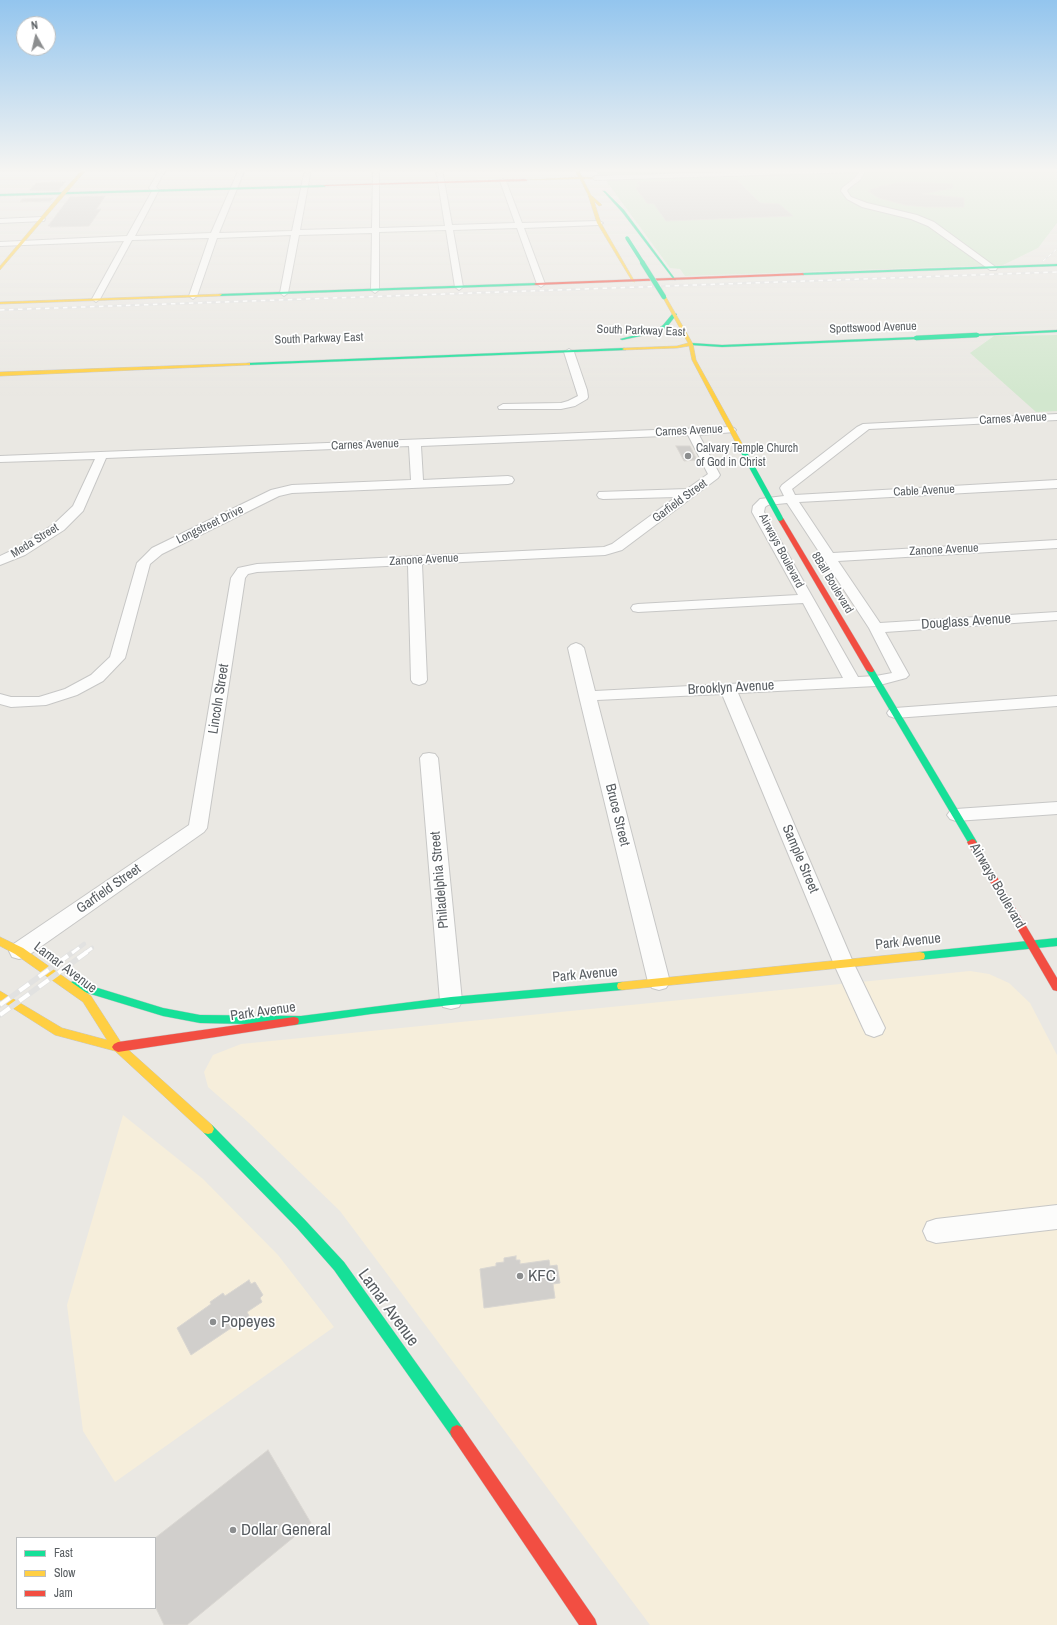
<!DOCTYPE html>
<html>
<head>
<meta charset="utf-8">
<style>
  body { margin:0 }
  #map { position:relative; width:1057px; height:1625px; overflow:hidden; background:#eae8e3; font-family:"Archivo Narrow",sans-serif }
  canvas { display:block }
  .legend { position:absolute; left:16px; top:1537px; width:140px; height:72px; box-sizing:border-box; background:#fff; border:1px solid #bdbfc0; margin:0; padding:5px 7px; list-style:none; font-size:12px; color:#595e62 }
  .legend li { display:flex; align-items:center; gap:8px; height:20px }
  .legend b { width:20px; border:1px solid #bdbfc0 }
  .north { position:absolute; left:16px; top:16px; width:40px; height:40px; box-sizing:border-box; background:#fff; border:1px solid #bdbfc0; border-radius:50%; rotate:352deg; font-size:11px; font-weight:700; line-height:16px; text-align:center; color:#595e62 }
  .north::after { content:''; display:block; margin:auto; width:14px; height:18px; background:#8c8e8f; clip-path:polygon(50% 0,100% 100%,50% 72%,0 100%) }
</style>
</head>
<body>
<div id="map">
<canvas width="1057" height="1625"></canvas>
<ul class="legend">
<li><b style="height:5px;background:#16e098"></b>Fast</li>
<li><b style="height:5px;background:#ffcf43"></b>Slow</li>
<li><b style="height:5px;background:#f24e42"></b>Jam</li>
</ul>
<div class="north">N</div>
</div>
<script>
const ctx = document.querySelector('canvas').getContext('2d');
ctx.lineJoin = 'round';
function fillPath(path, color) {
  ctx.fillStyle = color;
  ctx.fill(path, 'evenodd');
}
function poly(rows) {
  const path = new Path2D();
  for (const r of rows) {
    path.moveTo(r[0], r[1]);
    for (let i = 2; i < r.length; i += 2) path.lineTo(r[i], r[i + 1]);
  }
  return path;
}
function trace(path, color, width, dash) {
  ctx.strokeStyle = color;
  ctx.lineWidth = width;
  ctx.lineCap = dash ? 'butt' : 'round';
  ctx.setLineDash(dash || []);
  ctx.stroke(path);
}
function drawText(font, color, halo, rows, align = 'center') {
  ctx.font = font + ' "Archivo Narrow",sans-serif';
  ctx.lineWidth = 3.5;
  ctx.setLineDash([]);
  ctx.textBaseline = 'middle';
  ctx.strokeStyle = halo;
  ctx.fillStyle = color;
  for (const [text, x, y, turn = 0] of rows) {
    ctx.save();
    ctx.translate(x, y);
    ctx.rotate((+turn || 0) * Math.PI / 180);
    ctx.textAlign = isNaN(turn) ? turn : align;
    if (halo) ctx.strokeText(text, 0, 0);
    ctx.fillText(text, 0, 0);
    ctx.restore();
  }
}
fillPath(poly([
  [970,971,989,974,1009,983,1030,1003,1057,1055,1057,1625,650,1625,340,1211,248,1122,208,1087,204,1072,213,1055,241,1044],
  [123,1115,203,1179,278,1255,334,1327,115,1482,83,1431,67,1305]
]), '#f6eedb');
fillPath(poly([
  [595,169,1057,169,1057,223,1038,248,1003,265,685,276,680,269,670,268,604,178,599,175],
  [1057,335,1057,411,1036,412,970,353,994,336]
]), '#d2e7ce');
const building = poly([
  [729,180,737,180,760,203,779,204,793,216,666,221,654,204,647,203,635,187,640,187,637,182,729,180],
  [65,182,59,190,30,190,36,183,65,182],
  [903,182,952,184,953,188,922,194,964,198,964,207,925,207,905,205,879,198,868,191,881,186,903,182],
  [105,196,96,210,101,209,89,226,50,227,51,226,48,226,70,197,105,196],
  [53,198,50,201,20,202,22,199,53,198],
  [676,446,690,446,697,460,684,461,676,446],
  [516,1256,516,1260,520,1260,520,1264,549,1260,550,1266,557,1265,560,1283,553,1284,555,1298,484,1308,480,1269,496,1266,496,1263,504,1262,504,1258,516,1256],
  [249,1280,251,1284,255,1282,263,1295,260,1298,262,1302,247,1312,249,1316,191,1355,177,1328,211,1304,210,1302,223,1293,225,1296,249,1280],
  [268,1450,311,1523,187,1625,164,1625,155,1606,155,1538,268,1450]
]);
fillPath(building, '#d1cfcc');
trace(building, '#dad7d2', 1);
const street = poly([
  [160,169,166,169,156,187,159,190,135,236,211,233,239,169,245,169,219,233,292,231,305,169,311,169,300,230,372,228,373,169,379,169,379,228,445,226,436,169,442,169,452,225,515,223,500,181,503,179,506,181,522,223,599,221,603,223,599,225,524,228,545,284,541,287,537,284,517,228,453,230,463,287,459,290,455,287,446,230,379,232,379,290,375,293,371,290,372,233,299,235,288,293,284,296,280,293,291,235,217,238,197,296,193,299,189,296,209,238,132,240,100,299,96,302,92,299,124,241,0,246,0,242,127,236,152,191,149,188,160,169],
  [831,169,866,169,860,180,848,189,847,191,851,197,867,203,917,215,934,222,997,268,996,270,990,270,928,226,911,219,862,207,847,199,841,191,842,188,855,178,859,172,595,180,592,178,595,176,831,169],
  [41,217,45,219,44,221,0,223,0,219,41,217],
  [569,349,574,352,587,390,588,397,587,399,575,406,561,409,499,409,498,407,503,404,561,403,568,401,578,396,564,352,569,349],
  [1057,414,1057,420,869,429,792,489,795,495,1057,480,1057,488,799,502,833,553,1057,540,1057,548,838,561,880,623,1057,612,1057,620,885,632,909,675,906,678,876,686,738,693,853,962,885,1028,882,1034,874,1037,866,1034,863,1028,833,962,722,694,597,700,670,982,666,988,659,990,652,988,648,982,579,696,568,648,571,645,576,643,581,645,584,648,595,691,843,678,803,603,638,612,633,611,631,608,633,605,638,604,798,595,752,512,753,506,760,499,784,496,780,488,782,485,857,427,863,424,1057,414],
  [787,503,869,628,892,673,876,676,858,677,764,512,765,507,768,505,787,503],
  [730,427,734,428,736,430,734,432,699,435,720,475,718,478,622,550,605,555,422,564,427,680,425,683,419,685,413,683,411,680,408,565,257,572,248,574,245,578,207,828,204,832,26,957,19,959,12,957,9,951,12,945,189,825,231,578,238,568,257,564,604,547,612,544,676,497,603,499,599,498,597,495,599,492,687,489,708,474,688,435,421,446,423,480,508,476,512,477,514,480,512,483,508,484,292,493,279,496,162,554,150,564,125,658,103,681,77,695,46,705,11,707,0,704,0,694,11,697,39,697,65,689,91,675,110,657,137,563,152,548,271,490,292,485,411,480,409,446,106,458,83,511,64,530,25,555,0,565,0,556,15,549,54,524,73,506,95,459,0,462,0,456,730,427],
  [1057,696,1057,706,895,718,889,716,887,713,889,710,895,708,1057,696],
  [429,753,435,754,438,758,462,1001,459,1007,451,1009,443,1007,440,1001,420,758,423,754,429,753],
  [1057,802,1057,814,956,821,950,819,947,815,950,811,956,809,1057,802],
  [1057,1205,1057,1229,936,1243,927,1240,923,1231,927,1222,936,1219,1057,1205]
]);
const fast = poly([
  [326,185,325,187,0,196,0,194,326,185],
  [603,191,605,191,624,210,676,280,674,280,622,212,603,191],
  [1057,264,1057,266,803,275,801,274,803,273,1057,264],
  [536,283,538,285,220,296,218,295,220,294,536,283],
  [673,313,677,314,667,327,660,332,622,340,620,339,656,330,663,325,673,313],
  [1057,330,1057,332,977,336,975,335,977,334,1057,330],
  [916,337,918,337,918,339,722,347,691,345,689,344,691,343,722,345,916,337],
  [624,348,626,349,626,350,248,365,246,364,248,363,624,348],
  [867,668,870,668,874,670,977,842,975,844,969,844,866,670,867,668],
  [1057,938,1057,946,920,960,916,959,915,956,916,953,920,952,1057,938],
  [75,981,163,1008,200,1015,301,1016,451,997,622,982,626,983,627,986,626,989,622,990,451,1005,371,1014,294,1025,200,1023,163,1016,71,988,70,985,71,982,75,981],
  [208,1124,212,1125,305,1220,344,1262,462,1427,464,1432,462,1437,457,1439,452,1437,334,1270,297,1228,204,1133,202,1129,204,1125,208,1124]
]);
const slow = poly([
  [83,169,87,169,0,270,0,266,62,192,83,169],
  [574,169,578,169,582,177,597,178,583,179,591,195,602,205,599,206,594,201,601,223,635,282,632,281,597,223,588,195,580,179,524,180,579,177,574,169],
  [222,294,220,296,0,304,0,302,222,294],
  [662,296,666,297,693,344,696,360,744,447,743,448,738,447,692,360,689,346,677,348,624,350,622,349,624,348,677,346,688,343,662,296],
  [250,363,250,365,248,365,0,376,0,372,250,363],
  [0,937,23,948,91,996,122,1044,212,1125,214,1129,212,1133,208,1134,204,1133,115,1051,55,1035,0,1000,0,991,62,1028,107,1040,83,1002,15,954,0,946,0,937],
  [920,952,924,953,925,956,924,959,920,960,622,990,618,989,617,986,618,983,622,982,920,952]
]);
const jam = poly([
  [526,179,527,181,323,186,325,185,526,179],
  [803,273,804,275,536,285,534,284,536,283,803,273],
  [780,516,783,518,874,670,873,672,870,672,866,670,777,518,780,516],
  [972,839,975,840,1057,978,1057,991,1053,990,967,842,972,839],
  [294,1017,298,1018,299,1021,298,1024,294,1025,118,1052,114,1050,112,1047,114,1044,118,1042,294,1017],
  [457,1425,462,1427,595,1619,597,1625,579,1625,452,1437,450,1432,452,1427,457,1425]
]);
trace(street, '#c7c7c6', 2);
trace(fast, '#c7c7c7', 1);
trace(slow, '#c7c7c7', 1);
trace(jam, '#c7c7c7', 1);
fillPath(street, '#fcfcfb');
fillPath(fast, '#16e098');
fillPath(slow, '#ffcf43');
fillPath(jam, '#f24e42');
const railFar3 = poly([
  [1043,261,1057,249]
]);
const railFar2 = poly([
  [0,310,1057,272]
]);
const railFar1 = poly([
  [72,953,84,944],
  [85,953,92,948]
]);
const rail = poly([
  [0,1005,73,952],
  [0,1015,87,952]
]);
trace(railFar3, '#e2e2e1', 1.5);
trace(railFar2, '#e2e2e1', 2.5);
trace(railFar1, '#e2e2e1', 4.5);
trace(rail, '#e2e2e1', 5.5);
trace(railFar3, '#fff', 1, [3.5]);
trace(railFar2, '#fff', 1.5, [4.5]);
trace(railFar1, '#fff', 3, [9]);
trace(rail, '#fff', 4, [12]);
const fastBridgeFar2 = poly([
  [627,238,643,263]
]);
const fastBridgeFar1 = poly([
  [642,262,664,297],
  [916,338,977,335]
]);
const fastBridge = poly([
  [741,447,780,518]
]);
trace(fastBridgeFar2, '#c7c7c7', 4, []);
trace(fastBridgeFar1, '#c7c7c7', 5.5, []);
trace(fastBridge, '#c7c7c7', 6, []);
trace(fastBridgeFar2, '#16e098', 3.5);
trace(fastBridgeFar1, '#16e098', 4.5);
trace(fastBridge, '#16e098', 5.5);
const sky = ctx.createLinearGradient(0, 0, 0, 396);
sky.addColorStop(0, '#93c5ee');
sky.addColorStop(0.43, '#f6f5f2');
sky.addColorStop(1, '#f6f5f200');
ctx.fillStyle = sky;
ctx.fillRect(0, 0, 1057, 396);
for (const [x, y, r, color] of [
  [688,456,4,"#8c8e8f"],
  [520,1276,4,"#8c8e8f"],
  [213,1322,4,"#8c8e8f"],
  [233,1530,4,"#8c8e8f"]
]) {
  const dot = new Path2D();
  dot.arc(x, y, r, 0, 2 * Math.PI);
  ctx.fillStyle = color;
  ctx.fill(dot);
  trace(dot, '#fff', 1.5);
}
drawText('12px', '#595e62', '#fff', [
  ["Spottswood Avenue",873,328,-2],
  ["South Parkway East",641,331,2],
  ["South Parkway East",319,339,-2],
  ["Carnes Avenue",1013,419,-3],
  ["Carnes Avenue",689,431,-3],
  ["Carnes Avenue",365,445,-2],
  ["Cable Avenue",924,491,-3],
  ["Garfield Street",680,501,-36],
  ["Longstreet Drive",210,525,-26],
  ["Meda Street",35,541,-32],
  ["Zanone Avenue",944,550,-3],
  ["Airways Boulevard",781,551,62],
  ["Zanone Avenue",424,560,-3],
  ["8Ball Boulevard",832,583,59]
]);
drawText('12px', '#595e62', '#fff', [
  ["Calvary Temple Church",696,449],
  ["of God in Christ",696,463]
], 'left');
drawText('14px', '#595e62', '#fff', [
  ["Douglass Avenue",966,622,-4],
  ["Brooklyn Avenue",731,688,-3],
  ["Lincoln Street",219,699,-81],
  ["Bruce Street",617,815,76],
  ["Sample Street",800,859,67],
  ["Philadelphia Street",440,880,-95],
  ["Airways Boulevard",997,886,60],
  ["Garfield Street",109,889,-35],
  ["Park Avenue",908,942,-6],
  ["Lamar Avenue",65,968,37],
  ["Park Avenue",585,975,-5],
  ["Park Avenue",263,1012,-8]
]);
drawText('17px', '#595e62', '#fff', [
  ["KFC",528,1276],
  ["Popeyes",221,1322],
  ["Dollar General",241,1530]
], 'left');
drawText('17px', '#595e62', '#fff', [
  ["Lamar Avenue",388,1308,54]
]);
</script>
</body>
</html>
